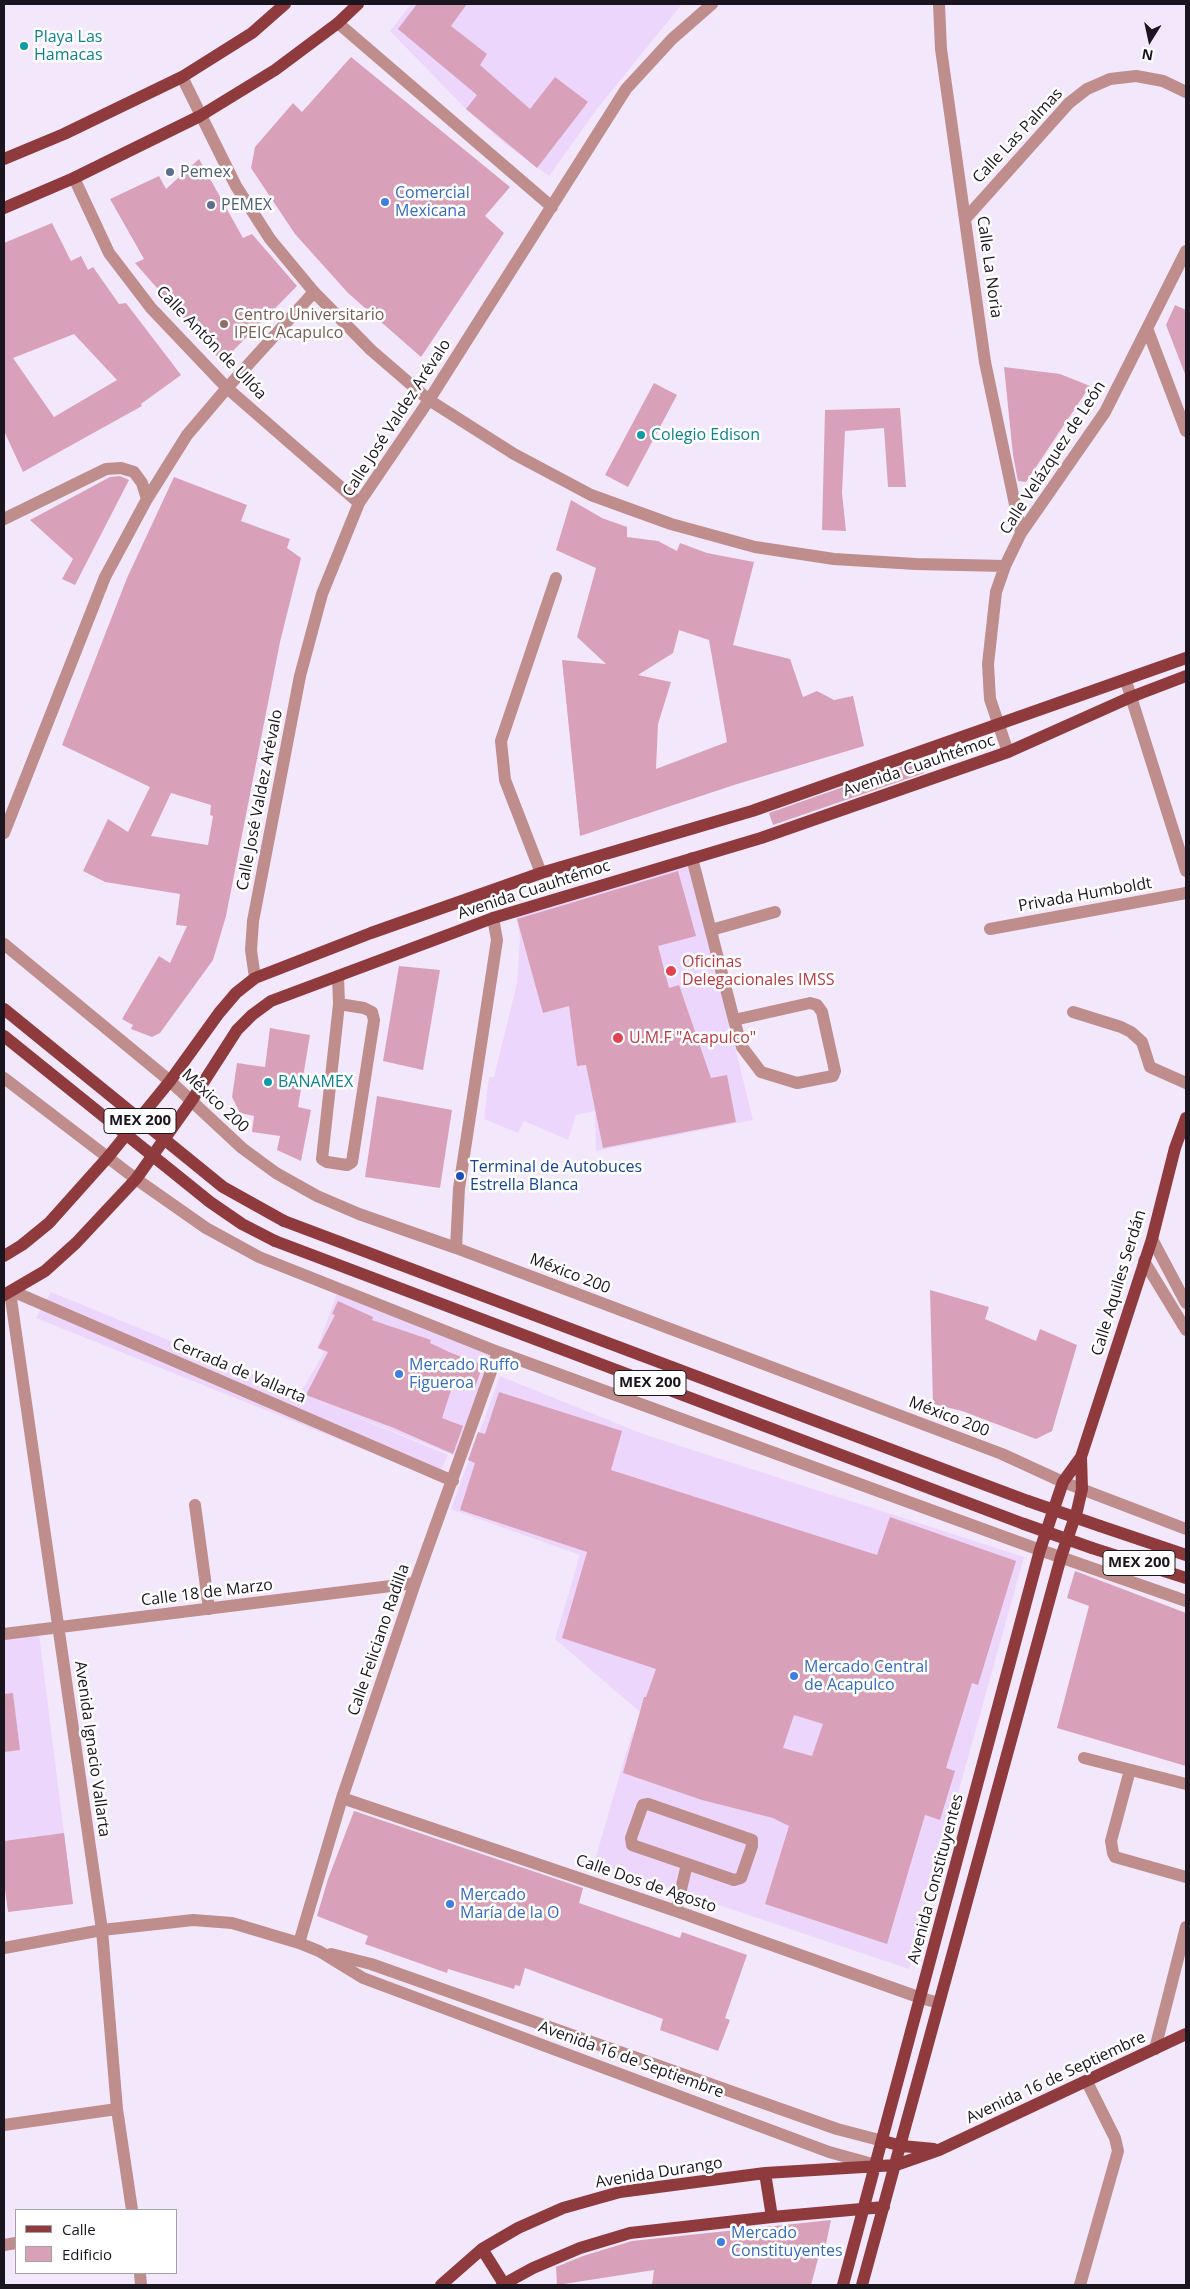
<!DOCTYPE html>
<html>
<head>
<meta charset="utf-8">
<style>
  body { margin:0 }
  #map { position:relative; width:1190px; height:2289px; overflow:hidden; background:#f3e8fb; font-family:"Open Sans",sans-serif }
  canvas { display:block }
  .frame { position:absolute; inset:0; border:5px solid #1b151f; pointer-events:none }
  .legend { position:absolute; left:15px; top:2209px; width:162px; height:65px; box-sizing:border-box; background:#fff; border:1px solid #a4a1a5; margin:0; padding:6px 9px; list-style:none; font-size:15px; color:#1b151f }
  .legend li { display:flex; align-items:center; gap:10px; height:25px }
  .legend b { width:25px; border:1px solid #a4a1a5 }
  .north { position:absolute; left:1125px; top:15px; width:50px; height:50px; -webkit-text-stroke:4px #fff; paint-order:stroke; rotate:190deg; font-size:14px; font-weight:700; line-height:20px; text-align:center; color:#1b151f }
  .north::after { content:''; display:block; margin:auto; width:18px; height:22px; background:#1b151f; clip-path:polygon(50% 0,100% 100%,50% 72%,0 100%) }
</style>
</head>
<body>
<div id="map">
<canvas width="1190" height="2289"></canvas>
<div class="frame"></div>
<ul class="legend">
<li><b style="height:6px;background:#8f3b3e"></b>Calle</li>
<li><b style="height:14px;background:#d9a1b9"></b>Edificio</li>
</ul>
<div class="north">N</div>
</div>
<script>
const ctx = document.querySelector('canvas').getContext('2d');
ctx.lineJoin = 'round';
function fillPath(path, color) {
  ctx.fillStyle = color;
  ctx.fill(path, 'evenodd');
}
function poly(rows) {
  const path = new Path2D();
  for (const r of rows) {
    path.moveTo(r[0], r[1]);
    for (let i = 2; i < r.length; i += 2) path.lineTo(r[i], r[i + 1]);
  }
  return path;
}
function trace(path, color, width, dash) {
  ctx.strokeStyle = color;
  ctx.lineWidth = width;
  ctx.lineCap = dash ? 'butt' : 'round';
  ctx.setLineDash(dash || []);
  ctx.stroke(path);
}
function drawText(font, color, halo, rows, align = 'center') {
  ctx.font = font + ' "Open Sans",sans-serif';
  ctx.lineWidth = 5;
  ctx.setLineDash([]);
  ctx.textBaseline = 'middle';
  ctx.strokeStyle = halo;
  ctx.fillStyle = color;
  for (const [text, x, y, turn = 0] of rows) {
    ctx.save();
    ctx.translate(x, y);
    ctx.rotate((+turn || 0) * Math.PI / 180);
    ctx.textAlign = isNaN(turn) ? turn : align;
    if (halo) ctx.strokeText(text, 0, 0);
    ctx.fillText(text, 0, 0);
    ctx.restore();
  }
}
fillPath(poly([
  [411,4,682,4,597,109,549,176,504,143,466,109,390,31],
  [690,864,753,1120,596,1151,595,1111,576,1115,568,1140,524,1121,518,1133,484,1119,489,1077,494,1077,517,983,520,938,516,914],
  [338,1291,493,1354,456,1456,332,1407,448,1455,437,1479,36,1318,51,1292,300,1394,324,1352,317,1348],
  [500,1376,643,1434,1024,1557,909,1969,594,1863,632,1733,643,1735,648,1715,640,1712,555,1639,580,1555,451,1509],
  [39,1634,73,1904,8,1912,4,1881,4,1639]
]), '#edd6fc');
fillPath(poly([
  [417,4,467,4,451,26,487,54,480,65,530,109,555,77,588,102,537,168,466,109,477,95,398,29],
  [351,57,510,187,485,216,504,233,421,357,348,293,295,234,251,168,255,147,293,103,302,112],
  [199,159,243,238,252,234,297,286,222,362,135,263,144,259,110,199,159,176,166,189],
  [52,223,71,261,81,256,88,270,93,267,119,304,126,303,181,375,141,404,142,406,23,472,4,431,4,243],
  [74,334,117,380,54,417,13,358],
  [1175,305,1186,310,1185,374,1166,325],
  [1004,367,1060,374,1090,386,1026,482,1018,481,1013,455],
  [654,383,677,395,628,487,605,475],
  [900,408,906,487,888,487,884,428,845,431,842,493,846,531,822,530,825,410],
  [120,476,129,480,75,585,62,579,73,559,30,520,110,477],
  [174,477,247,505,241,521,290,539,287,548,301,558,280,642,226,916,213,960,160,1033,152,1037,131,1029,133,1025,122,1019,159,956,170,963,187,926,176,925,180,894,105,882,83,871,108,819,128,832,150,787,62,745,127,578],
  [171,793,211,805,210,815,213,816,208,845,151,836],
  [571,500,602,518,627,527,627,537,658,541,677,551,680,543,707,553,754,562,733,645,790,659,803,697,817,691,834,700,853,696,864,746,734,785,580,836,562,660,606,664,577,637,596,568,556,550],
  [679,630,709,640,727,742,656,769,658,724,671,682,638,675,673,653],
  [920,760,924,773,773,825,769,813],
  [678,871,696,936,658,946,669,988,679,985,711,1078,727,1075,736,1122,603,1148,586,1065,577,1066,569,1006,543,1013,517,919],
  [399,966,440,970,423,1070,383,1061],
  [270,1028,310,1035,298,1107,311,1110,301,1161,277,1150,280,1136,252,1132,254,1116,240,1113,232,1097,237,1063,265,1067],
  [377,1096,452,1110,440,1188,365,1177],
  [930,1290,989,1307,985,1319,1036,1341,1040,1329,1077,1345,1052,1431,1036,1439,962,1411,933,1404],
  [338,1301,373,1317,372,1320,431,1340,430,1343,449,1352,483,1365,475,1387,454,1381,442,1418,463,1426,453,1454,394,1428,306,1395,328,1352,318,1348,335,1315,332,1314],
  [499,1392,622,1431,611,1470,877,1555,890,1517,1016,1561,978,1685,972,1683,946,1768,955,1771,940,1820,925,1815,887,1944,765,1904,789,1826,773,1818,702,1800,623,1773,644,1697,646,1697,656,1669,562,1638,587,1552,460,1510,475,1463,468,1460,478,1432,485,1434],
  [794,1715,823,1724,812,1756,783,1748],
  [1075,1571,1186,1613,1186,1766,1057,1728,1089,1606,1067,1598],
  [13,1693,20,1750,4,1752,4,1694],
  [354,1811,583,1888,579,1903,680,1938,682,1932,747,1955,725,2018,730,2020,718,2051,660,2030,663,2019,525,1968,520,1986,515,1985,514,1989,448,1969,447,1973,365,1944,368,1936,317,1916,328,1879],
  [64,1833,73,1904,8,1912,4,1881,4,1841],
  [831,2220,826,2244,822,2244,811,2285,652,2285,654,2270,557,2285,556,2267,583,2256,632,2241]
]), '#d9a1b9');
trace(poly([
  [939,4,941,49,985,362,1021,533],
  [338,23,552,207],
  [182,77,236,186,270,239,314,292,371,350,429,400,514,454,591,495,671,524,755,547,834,559,916,564,1005,566],
  [74,178,109,253,151,308,227,388,359,503],
  [966,218,1069,103,1087,89,1110,79,1136,76,1163,81,1186,92],
  [1148,331,1186,431],
  [4,519,106,469,121,468,134,472,142,483,147,499],
  [1126,681,1186,871],
  [1008,752,990,699,988,664,996,592,1005,566,1021,533,1105,412,1186,251],
  [4,833,105,577,147,499,187,435,227,388,314,292],
  [692,858,734,1020,742,1047,761,1072,797,1083,833,1076,835,1071,822,1012,817,1005,810,1003,734,1020],
  [541,873,505,780,501,741,556,578],
  [990,929,1186,893],
  [711,930,775,912],
  [4,944,170,1081,242,1148,276,1173,317,1196,359,1214,456,1248,1002,1454,1063,1482,1186,1529],
  [338,976,339,1004,322,1159,327,1162,347,1165,352,1162,374,1020,372,1012,364,1008,339,1004],
  [255,978,251,950,253,921,300,676,322,594,359,503,429,400,626,89,672,39,712,4],
  [1073,1012,1121,1027,1131,1032,1142,1042,1150,1067,1186,1083],
  [4,1078,136,1179,206,1228,259,1257,498,1352,1040,1550,1186,1601],
  [1152,1239,1186,1303],
  [456,1248,459,1188,497,940,493,918],
  [1144,1261,1186,1330],
  [12,1291,453,1481],
  [10,1292,102,1930,117,2109,132,2210],
  [195,1505,209,1609],
  [4,1634,415,1583],
  [1084,1758,1186,1784],
  [1130,1770,1111,1841,1113,1853,1115,1857,1186,1877],
  [342,1798,676,1911,921,1998,939,2003],
  [648,1804,752,1840,752,1846,741,1878,734,1880,632,1845,631,1838,642,1807,643,1805,648,1804],
  [676,1911,687,1864],
  [299,1943,342,1798,415,1583,498,1352],
  [4,1948,102,1930,193,1920,232,1923,299,1943,319,1951,363,1978,829,2152,876,2165],
  [331,1954,371,1964,837,2129,883,2141],
  [1155,2049,1186,1927],
  [4,2125,117,2109],
  [4,2245,16,2243],
  [140,2273,141,2285],
  [1080,2285,1118,2151,1115,2138,1087,2082]
]), '#be8d8c', 12);
trace(poly([
  [4,159,64,134,182,77,252,33,285,4],
  [4,208,74,178,200,116,275,70,338,23,358,4],
  [284,1221,1028,1501],
  [275,1241,1024,1524],
  [4,1256,22,1245,49,1223,108,1157,170,1081,219,1013,236,993,255,978,371,933,541,873,752,811,1186,658],
  [4,1295,45,1271,76,1243,136,1179,192,1100,237,1030,252,1015,271,1001,493,918,761,838,1008,752,1131,697,1186,676],
  [1100,1526,1186,1555],
  [1092,1548,1186,1578],
  [883,2141,902,2146,934,2149],
  [765,2173,772,2217],
  [482,2249,504,2284],
  [441,2285,482,2249,518,2228,563,2208,620,2192,765,2173,896,2165,939,2150,1186,2034],
  [502,2285,533,2268,580,2248,630,2233,772,2217,884,2207],
  [843,2285,1040,1550,1063,1482,1081,1457,1152,1239,1175,1148,1186,1118],
  [862,2285,1061,1557,1077,1511,1082,1489,1081,1457]
]), '#8f3b3e', 12);
trace(poly([
  [4,1009,223,1187,284,1221],
  [4,1036,210,1202,242,1224,275,1241],
  [1028,1501,1100,1526],
  [1024,1524,1092,1548]
]), '#8f3b3e', 12);
for (const [x, y, r, color] of [
  [24,46,5,"#0f9aa8"],
  [170,172,5,"#5c6f8a"],
  [385,202,5,"#3f7fe0"],
  [211,205,5,"#5c6f8a"],
  [224,324,5,"#8d6e63"],
  [641,435,5,"#0f9aa8"],
  [671,971,6,"#e0444e"],
  [618,1038,6,"#e0444e"],
  [268,1082,5,"#0f9aa8"],
  [460,1176,5,"#1a4fb4"],
  [399,1374,5,"#3f7fe0"],
  [794,1676,5,"#3f7fe0"],
  [450,1904,5,"#3f7fe0"],
  [721,2242,5,"#3f7fe0"]
]) {
  const dot = new Path2D();
  dot.arc(x, y, r, 0, 2 * Math.PI);
  ctx.fillStyle = color;
  ctx.fill(dot);
  trace(dot, '#fff', 2);
}
for (const [x, y, w] of [
  [140,1121,72],
  [650,1383,72],
  [1139,1563,72]
]) {
  const box = new Path2D();
  box.roundRect(x - w / 2, y - 12.5, w, 25, 4);
  ctx.fillStyle = '#fff';
  ctx.fill(box);
  trace(box, '#1b151f', 1);
}
drawText('bold 15px', '#1b151f', null, [
  ["MEX 200",140,1121],
  ["MEX 200",650,1383],
  ["MEX 200",1139,1563]
]);
drawText('16px', '#0d838f', '#fff', [
  ["Playa Las",34,37],
  ["Hamacas",34,55],
  ["Colegio Edison",651,435],
  ["BANAMEX",278,1082]
], 'left');
drawText('16px', '#1b151f', '#fff', [
  ["Calle Las Palmas",1018,136,-47],
  ["Calle La Noria",989,267,82],
  ["Calle Antón de Ullóa",211,343,46],
  ["Calle José Valdez Arévalo",397,418,-57],
  ["Calle Velázquez de León",1053,458,-57],
  ["Avenida Cuauhtémoc",919,766,-19],
  ["Calle José Valdez Arévalo",260,800,-79],
  ["Avenida Cuauhtémoc",534,890,-18],
  ["Privada Humboldt",1085,895,-10],
  ["México 200",215,1101,43],
  ["México 200",570,1274,21],
  ["Calle Aquiles Serdán",1119,1283,-73],
  ["Cerrada de Vallarta",239,1371,23],
  ["México 200",949,1417,21],
  ["Calle 18 de Marzo",207,1593,-7],
  ["Calle Feliciano Radilla",379,1640,-71],
  ["Avenida Ignacio Vallarta",92,1749,82],
  ["Avenida Constituyentes",936,1879,-75],
  ["Calle Dos de Agosto",646,1884,19],
  ["Avenida 16 de Septiembre",631,2060,20],
  ["Avenida 16 de Septiembre",1056,2078,-25],
  ["Avenida Durango",659,2173,-9]
]);
drawText('16px', '#4e5e75', '#fff', [
  ["Pemex",180,172],
  ["PEMEX",221,205]
], 'left');
drawText('16px', '#366cbe', '#fff', [
  ["Comercial",395,193],
  ["Mexicana",395,211],
  ["Mercado Ruffo",409,1365],
  ["Figueroa",409,1383],
  ["Mercado Central",804,1667],
  ["de Acapulco",804,1685],
  ["Mercado",460,1895],
  ["María de la O",460,1913],
  ["Mercado",731,2233],
  ["Constituyentes",731,2251]
], 'left');
drawText('16px', '#785e54', '#fff', [
  ["Centro Universitario",234,315],
  ["IPEIC Acapulco",234,333]
], 'left');
drawText('16px', '#be3a42', '#fff', [
  ["Oficinas",682,962],
  ["Delegacionales IMSS",682,980],
  ["U.M.F \"Acapulco\"",629,1038]
], 'left');
drawText('16px', '#164399', '#fff', [
  ["Terminal de Autobuces",470,1167],
  ["Estrella Blanca",470,1185]
], 'left');
</script>
</body>
</html>
